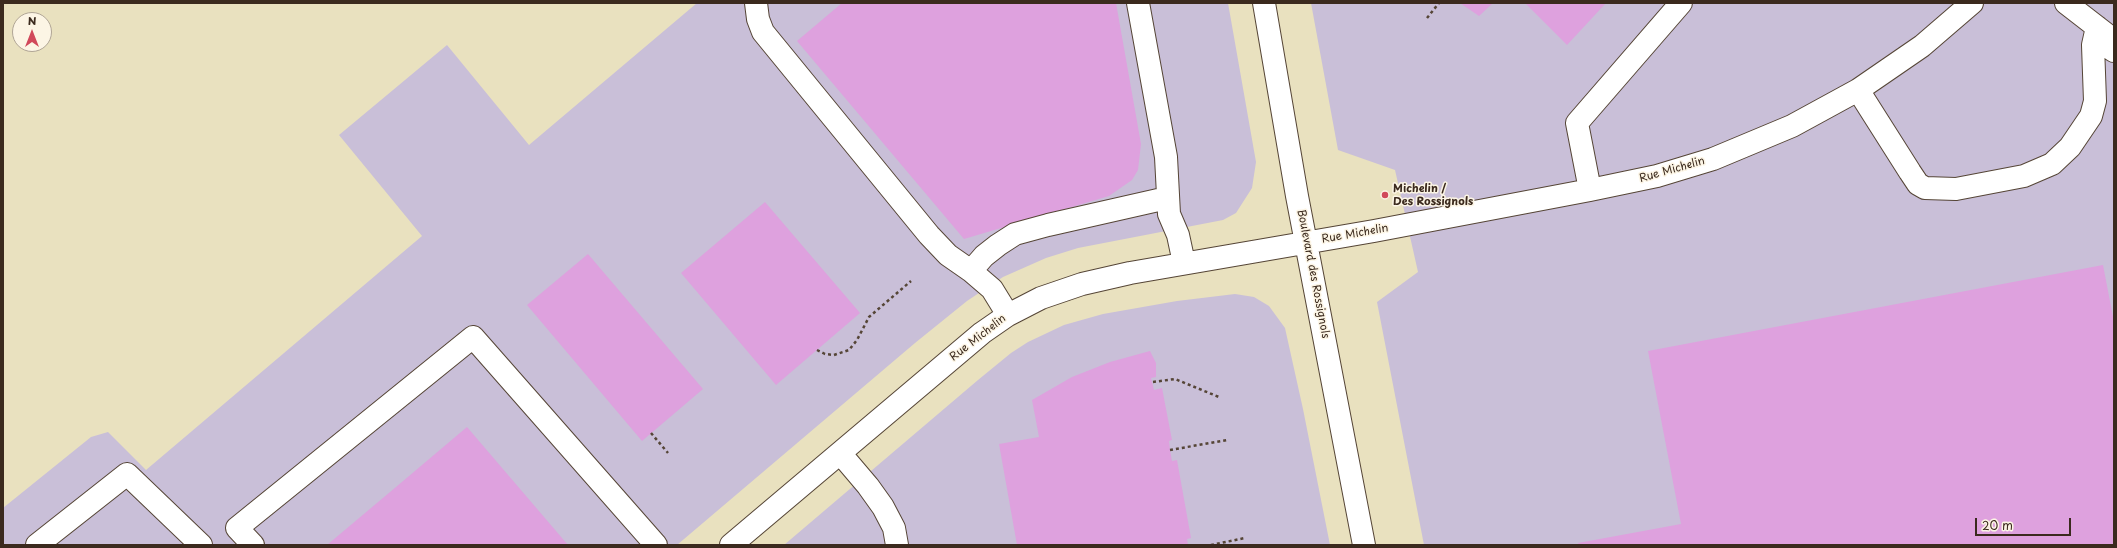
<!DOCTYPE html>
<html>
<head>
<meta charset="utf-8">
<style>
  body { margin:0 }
  #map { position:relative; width:2117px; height:548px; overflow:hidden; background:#e9e1bf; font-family:"Playpen Sans",sans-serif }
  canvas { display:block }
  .frame { position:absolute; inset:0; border:4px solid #3b2a1e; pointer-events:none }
  .north { position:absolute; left:12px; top:12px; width:40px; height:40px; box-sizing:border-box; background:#fcf5e5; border:1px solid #afa495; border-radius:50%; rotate:0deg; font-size:11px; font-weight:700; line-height:16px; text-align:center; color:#3b2a1e }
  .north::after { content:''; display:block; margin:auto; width:14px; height:18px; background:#d1495b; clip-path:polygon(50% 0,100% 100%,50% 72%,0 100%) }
  .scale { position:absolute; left:1975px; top:518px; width:96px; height:18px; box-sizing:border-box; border:2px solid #3b2a1e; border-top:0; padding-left:5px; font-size:12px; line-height:14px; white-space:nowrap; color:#3b2a1e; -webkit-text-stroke:3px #fcf5e5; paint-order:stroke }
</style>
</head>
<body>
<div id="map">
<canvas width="2117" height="548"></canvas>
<div class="frame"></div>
<div class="north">N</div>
<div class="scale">20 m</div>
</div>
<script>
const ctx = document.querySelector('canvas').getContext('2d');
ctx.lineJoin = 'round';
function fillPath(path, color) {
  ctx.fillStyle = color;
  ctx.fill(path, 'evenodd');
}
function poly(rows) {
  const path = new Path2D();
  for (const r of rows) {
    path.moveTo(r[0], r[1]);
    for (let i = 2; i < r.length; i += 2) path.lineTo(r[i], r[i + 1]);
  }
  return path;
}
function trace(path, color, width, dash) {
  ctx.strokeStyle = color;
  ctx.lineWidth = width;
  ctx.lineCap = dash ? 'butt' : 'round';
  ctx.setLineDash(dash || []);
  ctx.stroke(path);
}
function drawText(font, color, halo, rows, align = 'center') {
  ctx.font = font + ' "Playpen Sans",sans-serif';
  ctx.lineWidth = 3;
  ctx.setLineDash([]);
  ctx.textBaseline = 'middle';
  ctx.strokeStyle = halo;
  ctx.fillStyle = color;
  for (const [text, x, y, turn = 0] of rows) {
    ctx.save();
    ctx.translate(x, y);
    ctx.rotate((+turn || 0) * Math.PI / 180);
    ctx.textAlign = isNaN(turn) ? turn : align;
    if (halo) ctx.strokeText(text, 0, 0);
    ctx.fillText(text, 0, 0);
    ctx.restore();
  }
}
fillPath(poly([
  [697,3,1228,3,1256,162,1252,188,1236,213,1223,220,1078,248,1046,258,1003,277,967,301,915,343,677,545,3,545,3,508,91,437,108,432,146,470,422,236,339,135,447,45,529,145],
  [1311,3,2114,3,2114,545,1424,545,1377,302,1418,272,1395,170,1338,150],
  [1235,294,1254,297,1269,306,1285,328,1303,409,1330,545,784,545,978,380,1011,353,1028,342,1064,325,1103,314,1177,301]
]), '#c9bfd8');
fillPath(poly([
  [842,3,1116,3,1141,144,1138,170,1132,180,1109,196,964,239,797,41],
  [1460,3,1493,3,1479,16],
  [1525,3,1606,3,1567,45],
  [765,202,860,313,776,385,681,273],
  [588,254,703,389,642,441,527,305],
  [2103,265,2114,322,2114,545,1579,545,1578,543,1681,524,1648,351],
  [1150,351,1156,363,1156,377,1151,378,1154,390,1162,388,1172,440,1169,441,1170,450,1172,461,1177,460,1191,538,1187,539,1188,545,1017,545,999,444,1039,437,1032,400,1072,377,1110,362],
  [467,427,568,545,327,545,396,487]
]), '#dea1de');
const minor = poly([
  [756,3,758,19,763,32,781,54,929,235,948,255,971,271],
  [1138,3,1166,157,1169,214,1178,235,1184,263],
  [1264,3,1297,196,1364,545],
  [2066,3,2106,34,2111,49,2114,51],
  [1858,90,1910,172,1918,184,1925,188,1956,189,2024,176,2052,164,2070,147,2091,116,2095,101,2093,45,2097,27],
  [1590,190,1577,123,1681,3],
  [1008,315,992,289,971,271,984,256,998,245,1015,234,1048,225,1167,198],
  [840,453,868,486,883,507,894,528,897,545],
  [37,545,127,474,201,545],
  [253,545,237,528,473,337,656,545],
  [731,545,982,333,1008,315,1041,298,1082,284,1130,273,1374,231,1590,190,1657,176,1713,159,1792,126,1858,90,1922,46,1972,3]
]);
trace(minor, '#554536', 24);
trace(poly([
  [1427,18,1439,3],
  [817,350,825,354,834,355,849,350,857,340,869,317,911,281],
  [1153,382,1175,379,1219,397],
  [651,433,668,453],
  [1170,450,1227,440],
  [1211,545,1245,538]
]), '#554536', 2.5, [3, 3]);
trace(minor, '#fff', 22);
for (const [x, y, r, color] of [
  [1385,195,4,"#d1495b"]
]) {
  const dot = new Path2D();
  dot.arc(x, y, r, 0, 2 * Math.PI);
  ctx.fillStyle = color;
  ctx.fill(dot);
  trace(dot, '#fcf5e5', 1.5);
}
drawText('11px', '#3b2a1e', '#fcf5e5', [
  ["Rue Michelin",1672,170,-16],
  ["Rue Michelin",1355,234,-10],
  ["Boulevard des Rossignols",1313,274,79],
  ["Rue Michelin",978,338,-38]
]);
drawText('bold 11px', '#3b2a1e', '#fcf5e5', [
  ["Michelin /",1393,189],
  ["Des Rossignols",1393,202]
], 'left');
</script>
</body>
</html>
